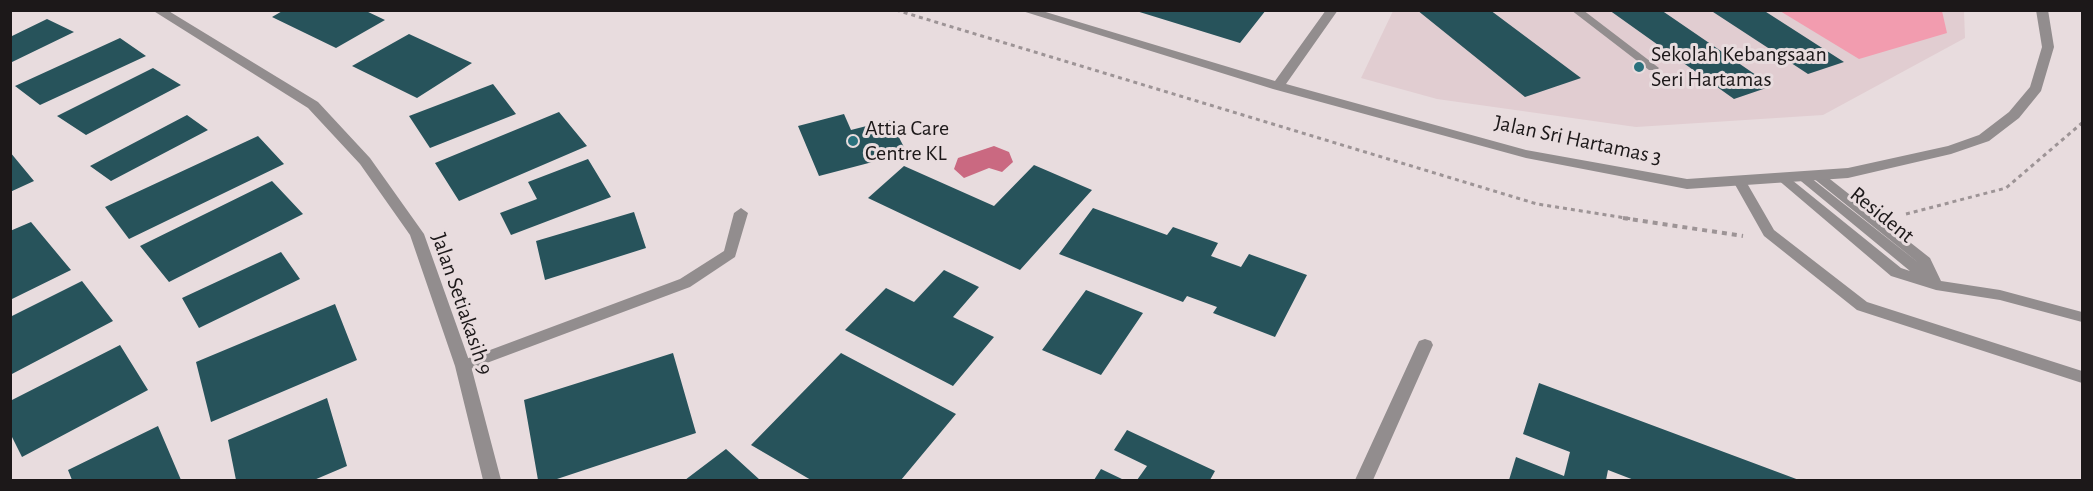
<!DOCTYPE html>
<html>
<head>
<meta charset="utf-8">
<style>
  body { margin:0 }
  #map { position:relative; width:2093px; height:491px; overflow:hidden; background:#e8dcde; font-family:"Alegreya Sans",sans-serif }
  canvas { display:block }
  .frame { position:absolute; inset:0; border:12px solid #1c1819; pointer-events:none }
</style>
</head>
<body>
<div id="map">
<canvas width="2093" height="491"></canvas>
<div class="frame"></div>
</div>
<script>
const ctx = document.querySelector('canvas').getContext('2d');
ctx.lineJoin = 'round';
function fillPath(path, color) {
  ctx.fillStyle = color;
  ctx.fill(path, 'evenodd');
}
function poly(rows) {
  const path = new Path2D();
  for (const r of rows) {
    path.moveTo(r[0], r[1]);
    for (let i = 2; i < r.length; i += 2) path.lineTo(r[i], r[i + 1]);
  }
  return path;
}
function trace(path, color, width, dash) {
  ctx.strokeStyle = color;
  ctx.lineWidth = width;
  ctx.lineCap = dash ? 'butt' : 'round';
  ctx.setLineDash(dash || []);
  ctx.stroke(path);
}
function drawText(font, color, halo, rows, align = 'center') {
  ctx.font = font + ' "Alegreya Sans",sans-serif';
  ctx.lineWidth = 6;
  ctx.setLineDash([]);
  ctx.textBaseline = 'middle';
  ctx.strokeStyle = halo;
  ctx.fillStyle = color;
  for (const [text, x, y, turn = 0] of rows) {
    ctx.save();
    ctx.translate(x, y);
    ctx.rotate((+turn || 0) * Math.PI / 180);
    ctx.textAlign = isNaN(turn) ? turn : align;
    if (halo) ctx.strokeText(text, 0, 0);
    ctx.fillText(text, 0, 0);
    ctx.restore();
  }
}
fillPath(poly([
  [1393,11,1964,11,1965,38,1823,115,1636,127,1437,99,1361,78]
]), '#e1cdd1');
fillPath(poly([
  [1780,11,1942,11,1947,33,1859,59]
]), '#f29caf');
fillPath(poly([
  [994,146,1009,152,1013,162,1002,172,989,168,964,178,954,169,958,158]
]), '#ca6981');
fillPath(poly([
  [284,10,364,10,385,20,336,48,272,17],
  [1133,10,1266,10,1240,43],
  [1417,10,1490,10,1581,78,1525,97],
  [1609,10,1661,10,1772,86,1734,99],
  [1710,10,1763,10,1844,62,1808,74],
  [47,19,74,32,10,63,10,37],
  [409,34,472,63,417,98,352,66],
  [120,38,146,56,40,105,15,86],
  [153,68,181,85,86,135,57,116],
  [493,84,516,114,430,148,409,116],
  [559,112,587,146,459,201,435,163],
  [844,114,851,130,890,120,907,153,819,176,798,126],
  [187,115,208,130,111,181,90,166],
  [258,136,284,164,129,239,105,207],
  [10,152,34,181,10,192],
  [588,159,611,197,511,235,500,213,537,199,528,182],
  [1034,165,1092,190,1020,270,868,198,904,166,994,206],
  [272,181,303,214,169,282,140,246],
  [1093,208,1167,235,1173,227,1218,243,1211,256,1241,267,1249,254,1307,275,1275,337,1213,313,1217,307,1187,296,1183,302,1059,254],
  [634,212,646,248,545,280,536,241],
  [31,222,71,270,10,300,10,231],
  [281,252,300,279,199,328,182,298],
  [944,270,979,287,953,317,994,337,953,386,845,330,886,288,914,302],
  [82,281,113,321,10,375,10,317],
  [1086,290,1143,313,1101,375,1042,350],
  [335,304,357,360,211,422,196,362],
  [120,345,148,390,22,457,10,433,10,401],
  [673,353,696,433,554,480,538,480,524,400],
  [841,353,956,414,901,480,811,480,751,445],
  [1539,383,1799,480,1634,480,1608,470,1606,480,1509,480,1516,457,1564,476,1570,452,1523,434],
  [327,398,347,466,314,480,236,480,228,440],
  [158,426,181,480,72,480,68,470],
  [1127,430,1215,471,1210,480,1137,480,1147,466,1114,450],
  [726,449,760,480,685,480],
  [1101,469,1124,480,1094,480]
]), '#27535b');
trace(poly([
  [896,10,1537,204,1632,219],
  [1906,214,2006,188,2082,123]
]), '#9d9496', 3, [4, 4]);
trace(poly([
  [1623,218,1743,236]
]), '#9d9496', 4, [5, 5]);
fillPath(poly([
  [1571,10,1583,10,1659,68,1657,70,1649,70,1571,10],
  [1817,171,1821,172,1930,258,1941,281,2000,290,2082,312,2082,322,2000,300,1936,290,1891,276,1777,179,1779,176,1787,176,1901,268,1910,271,1796,177,1798,174,1806,174,1920,264,1813,178,1811,175,1817,171],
  [1739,177,1744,178,1774,230,1867,302,2082,371,2082,383,1857,310,1764,236,1733,181,1739,177],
  [741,208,748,213,735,257,690,287,468,370,463,372,458,370,456,366,458,362,680,279,724,251,734,213,741,208]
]), '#928d8e');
fillPath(poly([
  [152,10,167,10,318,102,370,158,424,234,471,366,501,480,483,480,455,366,410,235,360,164,308,108,152,10],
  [1019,10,1039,10,1275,81,1326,10,1338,10,1286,84,1526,150,1687,179,1848,168,1948,146,1979,135,2009,112,2030,87,2042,47,2036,10,2048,10,2054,47,2041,91,2019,118,1989,141,1951,154,1848,178,1687,189,1526,158,1273,89,1019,10],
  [1425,339,1431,341,1433,345,1373,480,1355,480,1417,345,1419,341,1425,339]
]), '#928d8e');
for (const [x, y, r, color] of [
  [1639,67,6,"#2a717d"],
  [853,141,6,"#2a717d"]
]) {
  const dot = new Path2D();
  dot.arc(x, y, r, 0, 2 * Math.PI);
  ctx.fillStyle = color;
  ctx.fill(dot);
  trace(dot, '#e8dcde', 2);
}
drawText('22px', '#1c1819', '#e8dcde', [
  ["Sekolah Kebangsaan",1651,54],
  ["Seri Hartamas",1651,79],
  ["Attia Care",865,128],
  ["Centre KL",865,153]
], 'left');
drawText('22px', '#1c1819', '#e8dcde', [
  ["Jalan Sri Hartamas 3",1578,140,12],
  ["Resident",1882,215,39],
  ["Jalan Setiakasih 9",462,304,71]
]);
</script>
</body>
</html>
